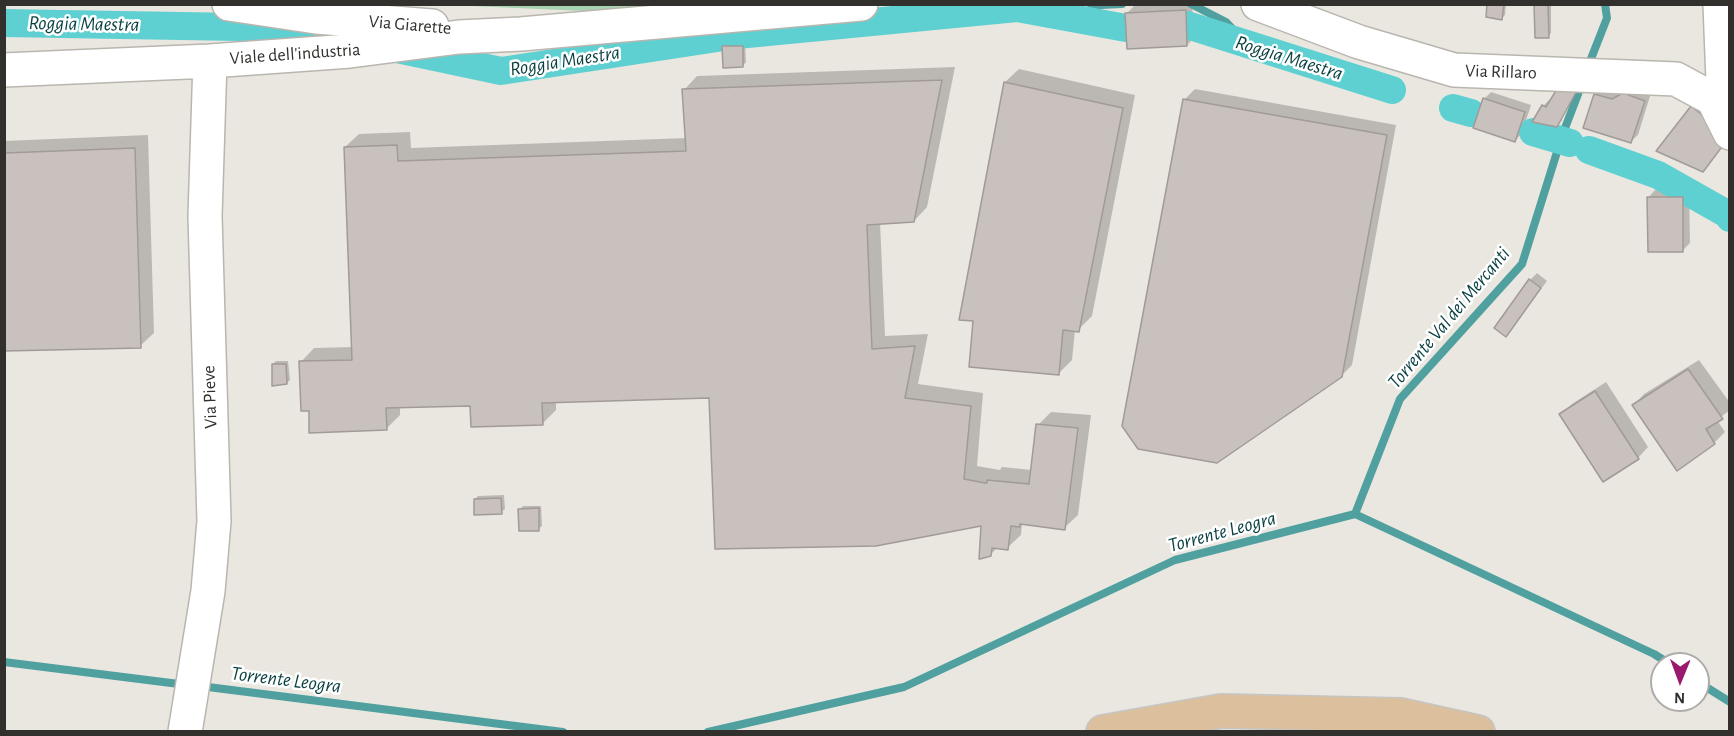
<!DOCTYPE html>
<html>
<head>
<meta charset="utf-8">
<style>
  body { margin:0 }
  #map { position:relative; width:1734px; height:736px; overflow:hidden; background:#eae7e0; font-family:"Alegreya Sans",sans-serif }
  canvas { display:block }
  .frame { position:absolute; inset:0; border:6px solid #31302d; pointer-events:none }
  .north { position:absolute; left:1650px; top:652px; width:60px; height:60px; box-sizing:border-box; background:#fff; border:2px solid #adacab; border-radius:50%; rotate:181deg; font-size:16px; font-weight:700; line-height:24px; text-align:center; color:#31302d }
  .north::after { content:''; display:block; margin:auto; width:21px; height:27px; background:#9a196e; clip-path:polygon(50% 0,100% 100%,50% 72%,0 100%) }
</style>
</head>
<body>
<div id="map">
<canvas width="1734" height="736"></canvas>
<div class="frame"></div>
<div class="north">N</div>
</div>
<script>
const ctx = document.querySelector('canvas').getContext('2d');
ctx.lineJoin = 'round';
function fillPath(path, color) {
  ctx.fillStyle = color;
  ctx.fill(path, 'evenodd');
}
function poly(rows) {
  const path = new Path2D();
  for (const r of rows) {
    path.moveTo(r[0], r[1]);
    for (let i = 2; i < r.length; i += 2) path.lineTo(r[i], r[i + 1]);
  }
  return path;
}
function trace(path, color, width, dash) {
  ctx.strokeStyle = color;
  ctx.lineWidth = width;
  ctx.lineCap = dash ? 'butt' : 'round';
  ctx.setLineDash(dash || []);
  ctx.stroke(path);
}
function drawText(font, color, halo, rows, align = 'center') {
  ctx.font = font + ' "Alegreya Sans",sans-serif';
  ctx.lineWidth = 5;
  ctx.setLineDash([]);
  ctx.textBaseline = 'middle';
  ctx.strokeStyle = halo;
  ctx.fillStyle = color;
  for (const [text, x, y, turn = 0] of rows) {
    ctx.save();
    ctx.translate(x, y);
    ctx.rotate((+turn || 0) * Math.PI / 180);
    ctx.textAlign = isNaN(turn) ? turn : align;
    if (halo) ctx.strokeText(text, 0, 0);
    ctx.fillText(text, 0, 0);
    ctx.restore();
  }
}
fillPath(poly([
  [449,5,688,5,630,13]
]), '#a8d3b0');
fillPath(poly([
  [1192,4,1194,38,1187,45,1127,13,1134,6],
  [1488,4,1506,4,1505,15,1502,18],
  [1536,4,1551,4,1551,33,1548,36],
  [745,43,746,62,743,66,724,47,727,44],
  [955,67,927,207,914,221,880,222,885,336,928,334,918,384,983,393,977,466,1000,470,1002,467,1032,470,1038,425,1051,412,1091,415,1078,515,1064,528,1022,523,1021,535,1007,548,998,547,990,555,983,524,711,397,556,402,556,410,543,423,471,404,400,407,400,415,386,429,310,409,301,362,314,348,353,347,345,147,359,134,410,132,411,148,687,138,684,90,697,76],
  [1019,69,1135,95,1092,316,1078,330,1075,330,1072,360,1059,373,1005,82],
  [1603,87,1651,93,1638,135,1630,142,1595,95],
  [1195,89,1396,125,1352,365,1341,376,1184,100],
  [1491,92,1531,105,1522,133,1515,141,1484,99],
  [1550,99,1559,120,1562,120,1557,125,1543,106],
  [1699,100,1728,140,1703,170,1692,107],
  [148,135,154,333,140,346,4,350,4,141],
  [1655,190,1689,190,1690,243,1683,250,1648,198],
  [1537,273,1547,281,1506,335,1530,280],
  [1699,360,1730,403,1730,410,1717,420,1725,432,1714,443,1677,469,1634,405,1644,394],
  [276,361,288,361,290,380,287,383,273,364],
  [1606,382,1648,447,1638,458,1561,414,1572,404],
  [504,495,505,509,501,512,475,499,478,496],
  [523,506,541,506,542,526,538,529,520,509]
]), '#0003');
trace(poly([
  [1191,4,1226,22,1248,45],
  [1071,18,1101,5,1122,4],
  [1587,69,1607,18,1605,4],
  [1355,514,1400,399,1522,264,1562,136,1583,81],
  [4,662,187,685],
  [1698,682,1730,702],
  [200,686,563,732],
  [708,732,904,687,1175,560,1355,514,1654,654,1670,664]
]), '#50a0a0', 8);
trace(poly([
  [4,23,298,28,501,71,737,35,1017,8,1126,28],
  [1187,25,1392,90],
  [1453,108,1471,113],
  [1533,132,1570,143],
  [1589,150,1658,175,1727,214,1730,218]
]), '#5ed0d1', 28);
const building = poly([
  [1487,4,1504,4,1502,20,1486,17,1487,4],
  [1534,4,1548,4,1549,38,1535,38,1534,4],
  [1186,10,1187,46,1127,49,1125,13,1186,10],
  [722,46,743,46,743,67,723,68,722,46],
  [942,80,914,222,867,225,872,349,915,346,905,398,971,406,964,479,985,483,987,483,987,480,1029,484,1036,424,1078,428,1065,530,1020,524,1020,527,1011,526,1008,550,992,548,991,556,980,559,979,559,981,526,876,546,715,549,709,398,542,403,543,425,471,427,470,406,386,408,387,430,309,433,309,411,301,411,299,361,352,360,344,147,397,145,398,161,686,151,682,89,942,80],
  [1004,82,1123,108,1079,332,1063,330,1059,375,969,367,973,321,959,320,1004,82],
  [1579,87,1557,127,1532,122,1542,105,1546,107,1557,89,1579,87],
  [1623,93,1645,101,1631,143,1583,128,1594,94,1612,99,1623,93],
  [1483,98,1525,112,1515,142,1473,128,1483,98],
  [1183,99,1387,135,1342,377,1217,463,1138,449,1122,426,1183,99],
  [1691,106,1707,119,1721,148,1703,172,1656,151,1691,106],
  [135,148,141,348,4,351,4,153,135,148],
  [1647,197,1683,197,1683,252,1648,252,1647,197],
  [1529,279,1541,288,1506,337,1494,328,1529,279],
  [272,364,286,364,287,384,272,386,272,364],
  [1688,369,1723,419,1706,429,1715,444,1677,471,1632,405,1688,369],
  [1595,391,1639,459,1603,482,1559,414,1595,391],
  [501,498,502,514,474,515,474,499,501,498],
  [539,508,539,531,519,531,518,509,539,508]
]);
fillPath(building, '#c9c1be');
trace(building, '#a19a97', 1.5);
const minor = poly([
  [229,4,316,17,432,26],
  [1258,4,1359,42,1454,70,1676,79,1713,99,1730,133],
  [4,70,210,61,350,51,459,37,521,34,861,4],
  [1713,99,1723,82,1720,4],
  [185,732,208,591,214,521,205,216,210,61]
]);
const major = poly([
  [1103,732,1221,711,1401,715,1478,732]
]);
trace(minor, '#b9b6af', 36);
trace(major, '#c5c5c4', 36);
trace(minor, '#fff', 33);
trace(major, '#dcc09e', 33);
drawText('18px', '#31302d', '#fff', [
  ["Via Giarette",410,25,5],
  ["Viale dell'industria",295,54,-4],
  ["Via Rillaro",1501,72,2],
  ["Via Pieve",210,397,-92]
]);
drawText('italic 20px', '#083f40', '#fff', [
  ["Roggia Maestra",84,24,1],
  ["Roggia Maestra",1289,58,17],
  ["Roggia Maestra",565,61,-9],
  ["Torrente Val dei Mercanti",1449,318,-50],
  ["Torrente Leogra",1222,532,-15],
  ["Torrente Leogra",286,680,7]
]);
</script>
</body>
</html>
